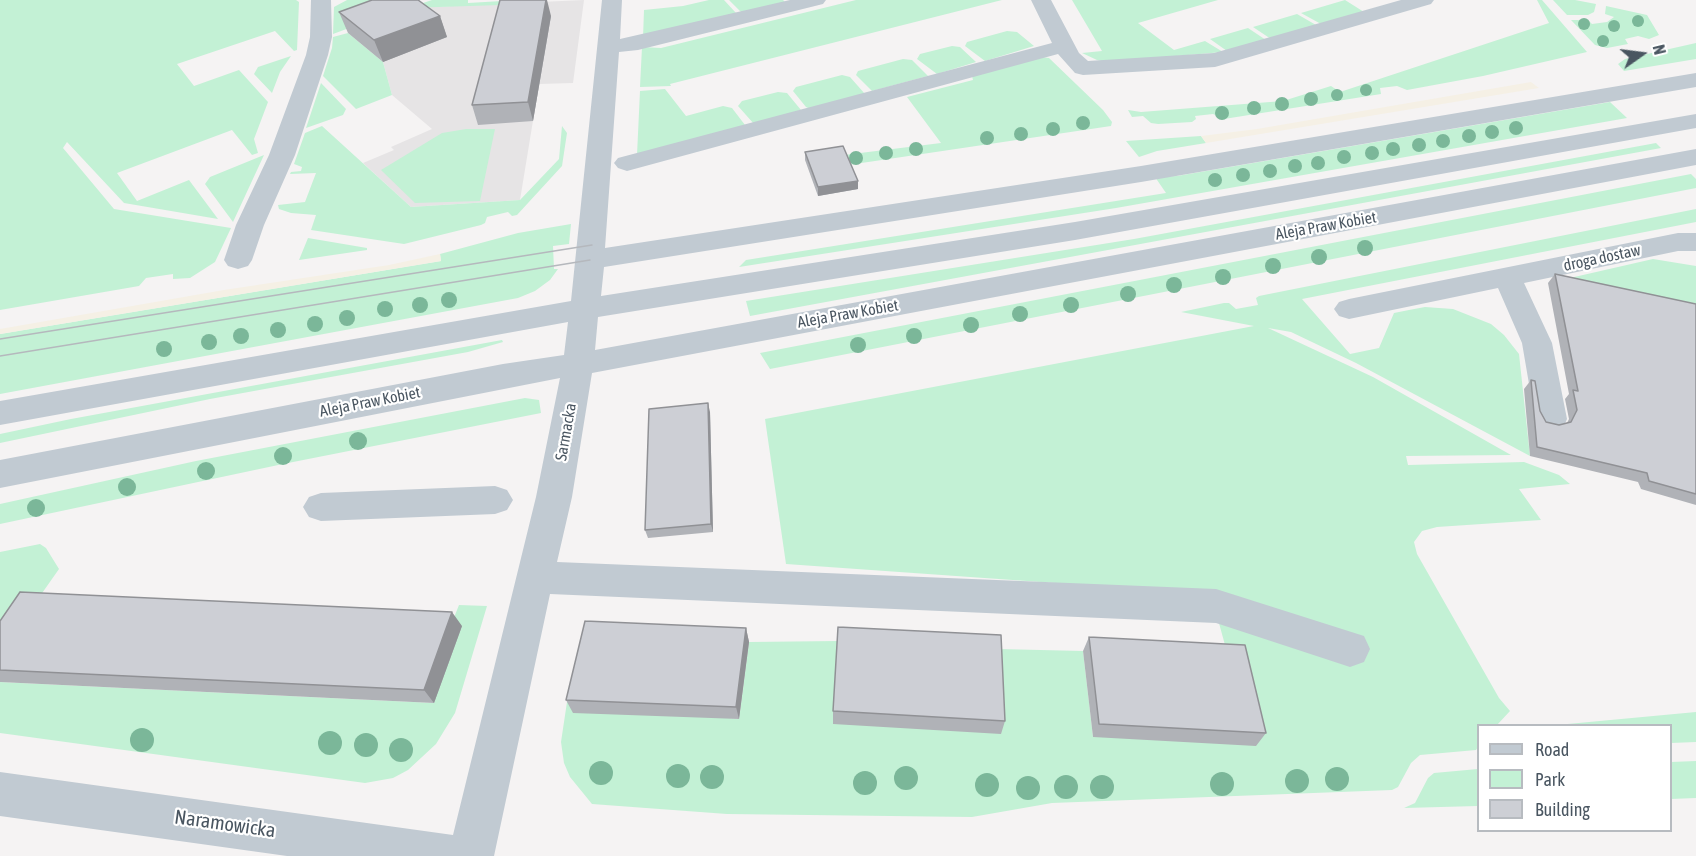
<!DOCTYPE html>
<html>
<head>
<meta charset="utf-8">
<style>
  body { margin:0 }
  #map { position:relative; width:1696px; height:856px; overflow:hidden; background:#f5f3f3; font-family:"Asap Condensed",sans-serif }
  canvas { display:block }
  .legend { position:absolute; left:1477px; top:724px; width:195px; height:108px; box-sizing:border-box; background:#fff; border:2px solid #b7bbc0; margin:0; padding:8px 10px; list-style:none; font-size:18px; color:#4a5661 }
  .legend li { display:flex; align-items:center; gap:12px; height:30px }
  .legend b { width:30px; border:2px solid #b7bbc0 }
  .north { position:absolute; left:1612px; top:24px; width:60px; height:60px; -webkit-text-stroke:4px #fff; paint-order:stroke; rotate:76deg; font-size:16px; font-weight:700; line-height:24px; text-align:center; color:#4a5661 }
  .north::after { content:''; display:block; margin:auto; width:21px; height:27px; background:#4a5661; clip-path:polygon(50% 0,100% 100%,50% 72%,0 100%) }
</style>
</head>
<body>
<div id="map">
<canvas width="1696" height="856"></canvas>
<ul class="legend">
<li><b style="height:8px;background:#c1cad2"></b>Road</li>
<li><b style="height:16px;background:#c3f1d5"></b>Park</li>
<li><b style="height:16px;background:#cdcfd5"></b>Building</li>
</ul>
<div class="north">N</div>
</div>
<script>
const ctx = document.querySelector('canvas').getContext('2d');
ctx.lineJoin = 'round';
function fillPath(path, color) {
  ctx.fillStyle = color;
  ctx.fill(path, 'evenodd');
}
function poly(rows) {
  const path = new Path2D();
  for (const r of rows) {
    path.moveTo(r[0], r[1]);
    for (let i = 2; i < r.length; i += 2) path.lineTo(r[i], r[i + 1]);
  }
  return path;
}
function trace(path, color, width, dash) {
  ctx.strokeStyle = color;
  ctx.lineWidth = width;
  ctx.lineCap = dash ? 'butt' : 'round';
  ctx.setLineDash(dash || []);
  ctx.stroke(path);
}
function drawText(font, color, halo, rows, align = 'center') {
  ctx.font = font + ' "Asap Condensed",sans-serif';
  ctx.lineWidth = 4.5;
  ctx.setLineDash([]);
  ctx.textBaseline = 'middle';
  ctx.strokeStyle = halo;
  ctx.fillStyle = color;
  for (const [text, x, y, turn = 0] of rows) {
    ctx.save();
    ctx.translate(x, y);
    ctx.rotate((+turn || 0) * Math.PI / 180);
    ctx.textAlign = isNaN(turn) ? turn : align;
    if (halo) ctx.strokeText(text, 0, 0);
    ctx.fillText(text, 0, 0);
    ctx.restore();
  }
}
fillPath(poly([
  [584,0,573,83,539,84,520,200,411,207,363,163,394,150,391,147,432,129,392,95,383,62,408,8]
]), '#e6e4e5');
fillPath(poly([
  [0,0,296,0,299,2,297,50,294,51,275,31,177,64,194,86,239,70,268,102,254,139,258,153,252,155,232,130,117,173,137,201,189,180,218,219,124,203,67,142,63,148,114,209,231,228,215,262,190,278,173,279,173,274,146,278,139,286,0,310],
  [347,0,372,0,360,24,333,34,334,7],
  [432,0,468,0,468,3,502,1,501,5,408,8],
  [709,0,724,0,736,13,643,38,644,10,683,6],
  [729,0,783,0,785,2,741,12],
  [856,0,1002,0,670,84,671,86,640,87,642,47,661,48],
  [1072,0,1218,0,1138,23,1174,50,1205,41,1223,52,1107,62,1097,60,1082,53,1102,51],
  [1345,0,1364,12,1321,24,1301,13],
  [1537,0,1542,0,1587,52,1483,76,1407,90,1397,86,1380,88,1381,94,1224,119,1213,114,1195,116,1196,119,1192,122,1158,124,1151,123,1143,116,1132,117,1128,110,1141,112,1283,101,1331,86,1340,92,1549,23],
  [1553,0,1575,0,1596,4,1594,12,1588,15,1567,15],
  [1606,6,1647,15,1659,35,1649,39,1638,36,1625,39,1628,44,1607,48,1595,45,1571,20,1588,20,1592,24,1607,22,1614,17,1605,14],
  [1297,14,1316,25,1271,39,1253,27],
  [1248,28,1266,40,1227,51,1210,39],
  [1007,31,1017,32,1034,46,985,61,965,46,967,42],
  [348,33,383,62,392,95,356,109,323,76,332,48,333,37],
  [1696,43,1696,59,1624,71,1618,64,1625,59],
  [952,46,960,47,976,62,937,74,917,59,920,54],
  [291,56,280,72,272,93,254,74,258,67],
  [1041,57,1049,58,1103,110,1112,122,1111,126,848,165,844,155,941,143,907,97,973,80,972,76],
  [903,59,912,60,928,76,872,91,856,75,858,71],
  [842,75,850,77,865,94,810,109,806,107,793,91,796,87],
  [321,83,346,109,343,115,306,128],
  [665,89,686,116,723,106,732,108,745,125,637,155,640,91],
  [778,92,787,93,801,110,754,124,738,106,742,101],
  [1610,102,1627,118,1116,208,739,267,746,260,1166,193,1155,177,1177,176],
  [322,126,411,207,520,200,559,159,562,126,567,133,562,166,517,215,512,216,508,212,487,217,485,223,481,225,404,244,311,230,316,215,291,213,279,209,278,205,305,202,316,173,290,174,291,172,301,171,302,167,294,164,305,133],
  [466,129,495,129,480,201,415,203,381,170,442,133],
  [1201,136,1206,143,1157,151,1139,157,1126,141],
  [1656,143,1661,148,750,316,746,301,1134,239],
  [264,155,233,222,205,184,210,177],
  [1691,174,1696,179,1696,188,770,369,760,353],
  [1696,209,1696,222,1302,299,1350,354,1379,348,1394,313,1409,310,1425,307,1453,309,1491,324,1504,335,1519,354,1530,456,1356,363,1291,332,1268,328,1373,377,1511,455,1406,456,1408,465,1524,462,1559,475,1570,484,1519,489,1541,520,1437,527,1422,531,1414,542,1417,554,1499,698,1510,711,1497,725,1478,726,1478,747,1476,750,1420,755,1411,763,1398,787,1392,790,1052,803,972,817,727,814,592,804,570,777,564,763,561,742,567,702,739,719,749,642,838,641,1001,733,998,649,1083,651,1093,737,1225,645,1211,594,786,564,765,419,1254,326,1181,312,1224,303,1229,303,1236,309,1258,305,1256,298,1259,296],
  [571,224,569,244,553,246,554,269,558,269,550,280,535,291,518,298,0,394,0,334,441,261,440,254,518,233],
  [308,238,367,248,367,250,299,260],
  [1653,259,1696,266,1696,315,1548,283],
  [502,340,503,342,468,352,210,399,0,443,0,434,71,419],
  [525,398,539,400,541,413,283,464,0,524,0,504,196,461],
  [40,544,46,548,59,569,33,606,0,664,0,552],
  [459,605,487,606,455,713,436,744,408,770,393,778,365,783,0,733,0,682,434,703,451,625],
  [1696,712,1696,742,1671,743,1670,726,1557,725],
  [1696,761,1696,798,1671,799,1671,762],
  [1478,769,1478,806,1404,808,1415,803,1428,778,1434,773]
]), '#c3f1d5');
fillPath(poly([
  [1531,82,1539,88,1206,143,1201,136,1257,129],
  [440,254,441,261,0,334,0,329,224,290,389,265]
]), '#f5f0e5');
fillPath(poly([
  [311,0,331,0,332,37,328,55,295,155,264,225,252,260,248,266,238,269,228,266,224,260,236,225,269,155,306,55,310,37,311,0],
  [602,0,622,0,620,39,790,0,826,0,823,4,638,50,619,52,605,248,1141,166,1696,73,1696,87,1141,182,604,267,601,296,1075,222,1696,114,1696,128,1075,240,598,317,595,350,1696,149,1696,165,592,373,572,497,557,562,1216,589,1364,636,1370,649,1364,662,1350,667,1216,623,550,594,494,856,287,856,0,816,0,772,453,835,536,497,560,378,0,488,0,460,503,364,564,355,568,322,0,425,0,401,571,301,602,0],
  [1031,0,1051,0,1079,53,1088,61,1214,53,1401,0,1434,0,1431,4,1215,67,1083,75,1075,73,1058,54,627,171,618,168,614,163,618,158,1052,43,1031,0],
  [1678,233,1696,233,1696,251,1678,251,1524,283,1552,343,1567,419,1563,428,1551,431,1539,428,1535,419,1522,343,1498,288,1349,319,1339,316,1334,309,1339,302,1349,299,1678,233],
  [495,486,507,490,513,500,507,510,495,514,321,521,309,517,303,507,309,497,321,493,495,486]
]), '#c1cad2');
trace(poly([
  [0,339,592,245],
  [0,356,590,260]
]), '#b5b8bd', 1.5);
ctx.fillStyle = '#7bb799';
for (const [x, y, r] of [
  [1638,21,6],
  [1584,24,6],
  [1614,26,6],
  [1603,41,6],
  [1366,90,6],
  [1337,95,6],
  [1311,99,7],
  [1282,104,7],
  [1254,108,7],
  [1222,113,7],
  [1083,123,7],
  [1516,128,7],
  [1053,129,7],
  [1492,132,7],
  [1021,134,7],
  [1469,136,7],
  [987,138,7],
  [1443,141,7],
  [1419,145,7],
  [916,149,7],
  [1393,149,7],
  [886,153,7],
  [1372,153,7],
  [1344,157,7],
  [856,158,7],
  [1318,163,7],
  [1295,166,7],
  [1270,171,7],
  [1243,175,7],
  [1215,180,7],
  [1365,248,8],
  [1319,257,8],
  [1273,266,8],
  [1223,277,8],
  [1174,285,8],
  [1128,294,8],
  [449,300,8],
  [420,305,8],
  [1071,305,8],
  [385,309,8],
  [1020,314,8],
  [347,318,8],
  [315,324,8],
  [971,325,8],
  [278,330,8],
  [241,336,8],
  [914,336,8],
  [209,342,8],
  [858,345,8],
  [164,349,8],
  [358,441,9],
  [283,456,9],
  [206,471,9],
  [127,487,9],
  [36,508,9],
  [142,740,12],
  [330,743,12],
  [366,745,12],
  [401,750,12],
  [601,773,12],
  [678,776,12],
  [712,777,12],
  [906,778,12],
  [1337,779,12],
  [1297,781,12],
  [865,783,12],
  [1222,784,12],
  [987,785,12],
  [1066,787,12],
  [1102,787,12],
  [1028,788,12]
]) {
  ctx.beginPath();
  ctx.arc(x, y, r, 0, 2 * Math.PI);
  ctx.fill();
}
fillPath(poly([
  [339,12,440,16,447,37,383,62,348,33],
  [551,16,533,121,478,125,472,105],
  [805,152,858,189,818,196,805,160],
  [1555,274,1696,304,1696,505,1641,489,1638,482,1530,456,1524,389,1531,380,1540,411,1546,422,1559,425,1567,423,1569,419,1565,399,1569,394,1548,283],
  [710,412,713,532,648,538,645,530],
  [0,621,462,626,434,703,0,682],
  [746,628,749,642,739,719,573,713,566,700],
  [1089,637,1266,733,1256,746,1093,737,1083,651],
  [833,711,1005,721,1001,734,833,724]
]), '#b0b2b7');
fillPath(poly([
  [546,0,547,0,551,16,533,121,528,102],
  [440,16,447,37,383,62,374,40],
  [858,181,858,189,818,196,818,187],
  [708,403,710,412,713,532,711,524],
  [452,612,462,626,434,703,424,690],
  [746,628,749,642,739,719,736,707]
]), '#909195');
const building = poly([
  [372,0,418,0,440,16,374,40,339,12,372,0],
  [500,0,546,0,528,102,472,105,500,0],
  [843,146,858,181,818,187,805,152,843,146],
  [1555,274,1696,304,1696,494,1649,481,1647,473,1537,447,1531,380,1535,381,1540,411,1546,422,1559,425,1571,422,1577,410,1573,390,1578,391,1555,274],
  [708,403,711,524,645,530,649,409,708,403],
  [20,592,452,612,424,690,0,670,0,621,20,592],
  [585,621,746,628,736,707,566,700,585,621],
  [838,627,1001,635,1005,721,833,711,838,627],
  [1089,637,1245,645,1266,733,1099,724,1089,637]
]);
fillPath(building, '#cdcfd5');
trace(building, '#909195', 1.5);
drawText('16px', '#4a5661', '#fff', [
  ["Aleja Praw Kobiet",1326,226,-10],
  ["droga dostaw",1602,258,-12],
  ["Aleja Praw Kobiet",848,314,-10],
  ["Aleja Praw Kobiet",370,402,-11],
  ["Sarmacka",566,432,-80]
]);
drawText('20px', '#4a5661', '#fff', [
  ["Naramowicka",225,824,8]
]);
</script>
</body>
</html>
